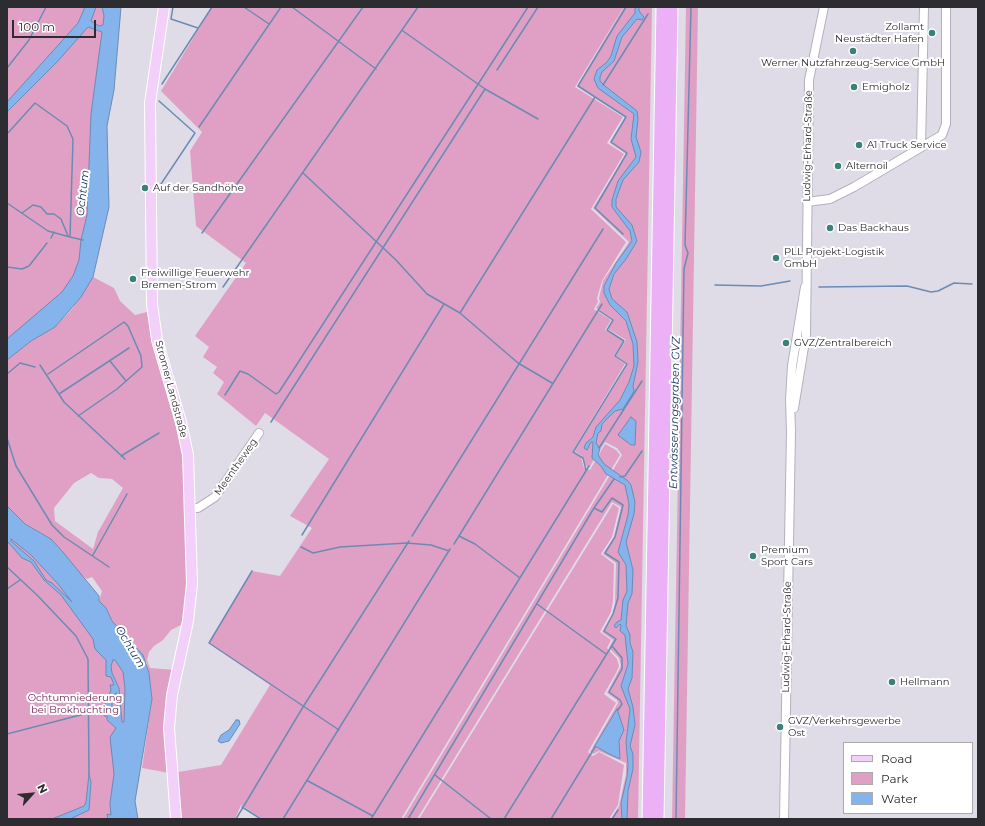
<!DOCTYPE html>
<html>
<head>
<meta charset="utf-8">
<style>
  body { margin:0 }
  #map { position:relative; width:985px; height:826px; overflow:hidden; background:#dfdce7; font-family:Montserrat,sans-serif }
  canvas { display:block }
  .frame { position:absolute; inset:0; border:8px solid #2d2c30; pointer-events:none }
  .legend { position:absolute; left:843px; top:742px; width:130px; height:72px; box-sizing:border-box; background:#fff; border:1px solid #ababac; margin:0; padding:5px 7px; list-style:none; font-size:12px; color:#2d2c30 }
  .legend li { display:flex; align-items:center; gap:8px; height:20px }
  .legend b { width:20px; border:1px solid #ababac }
  .north { position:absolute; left:12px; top:774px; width:40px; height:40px; -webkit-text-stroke:3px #fff; paint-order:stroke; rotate:63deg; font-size:11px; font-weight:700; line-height:16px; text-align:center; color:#2d2c30 }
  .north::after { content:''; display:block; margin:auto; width:14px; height:18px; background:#2d2c30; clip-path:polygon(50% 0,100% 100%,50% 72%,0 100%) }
  .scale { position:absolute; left:12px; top:20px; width:84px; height:18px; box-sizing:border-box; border:2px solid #2d2c30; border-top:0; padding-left:5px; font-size:12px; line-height:14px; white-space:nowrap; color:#2d2c30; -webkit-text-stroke:3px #fff; paint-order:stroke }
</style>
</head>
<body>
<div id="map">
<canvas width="985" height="826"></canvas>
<div class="frame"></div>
<ul class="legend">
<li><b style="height:5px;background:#f3d0fa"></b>Road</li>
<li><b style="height:11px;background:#e0a0c5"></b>Park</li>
<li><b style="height:11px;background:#85b4ed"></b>Water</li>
</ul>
<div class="north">N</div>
<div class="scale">100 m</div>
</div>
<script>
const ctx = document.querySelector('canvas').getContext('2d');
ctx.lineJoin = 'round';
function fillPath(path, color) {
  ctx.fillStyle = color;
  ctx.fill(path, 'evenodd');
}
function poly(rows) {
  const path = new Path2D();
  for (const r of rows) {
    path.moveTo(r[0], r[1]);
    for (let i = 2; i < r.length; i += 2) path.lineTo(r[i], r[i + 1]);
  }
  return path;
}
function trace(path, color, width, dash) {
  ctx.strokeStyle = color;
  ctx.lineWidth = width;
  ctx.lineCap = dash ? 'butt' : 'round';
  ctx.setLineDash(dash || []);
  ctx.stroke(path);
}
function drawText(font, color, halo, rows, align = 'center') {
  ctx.font = font + ' Montserrat,sans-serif';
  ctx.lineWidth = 4;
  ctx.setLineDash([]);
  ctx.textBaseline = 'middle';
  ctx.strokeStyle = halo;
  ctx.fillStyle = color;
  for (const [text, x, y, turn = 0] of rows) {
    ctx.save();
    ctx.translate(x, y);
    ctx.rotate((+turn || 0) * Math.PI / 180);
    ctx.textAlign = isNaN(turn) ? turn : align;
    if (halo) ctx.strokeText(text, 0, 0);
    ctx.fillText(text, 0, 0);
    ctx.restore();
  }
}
fillPath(poly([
  [7,7,113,7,84,281,7,354],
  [212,7,623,8,575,87,623,117,607,143,624,154,591,209,626,242,602,281,597,298,598,302,594,309,611,320,605,330,624,340,614,356,625,364,572,452,581,457,584,468,590,470,605,444,616,450,620,455,401,819,263,819,241,805,235,819,181,819,178,772,221,765,270,685,209,643,252,571,280,576,312,528,290,516,329,459,265,413,256,426,217,394,224,382,213,373,217,367,203,357,209,347,195,336,246,263,196,226,190,151,202,132,161,91],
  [624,7,652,7,638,819,611,819,619,806,626,774,626,763,599,751,593,754,590,752,618,703,617,700,607,693,621,666,619,658,609,648,613,640,602,632,613,613,615,602,616,563,603,554,614,537,621,507,612,502,417,819,403,819,622,455,617,448,605,442,589,468,586,466,582,456,574,451,628,364,616,356,626,340,608,329,613,320,596,308,600,302,599,298,603,281,629,242,593,208,626,154,610,143,625,117,577,86],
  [686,7,698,7,685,819,672,819],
  [93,277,114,288,120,301,135,315,147,312,156,357,184,453,188,584,183,624,171,630,163,640,154,646,149,652,147,660,150,668,175,670,169,773,142,768,152,699,147,663,132,641,125,636,112,621,106,608,99,601,102,591,92,577,87,579,82,576,51,539,25,524,7,506,7,360,31,341,55,327,72,309],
  [91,473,99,478,112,479,123,488,98,532,93,549,55,521,54,508,74,483],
  [613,504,619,508,612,537,601,554,614,564,613,601,611,612,600,632,611,640,607,648,617,659,619,666,616,673,604,694,616,703,588,752,593,756,599,752,624,765,618,805,609,819,419,819],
  [7,510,133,663,129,819,7,819]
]), '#e0a0c5');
const water = poly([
  [85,7,96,7,91,21,99,26,103,25,104,16,102,7,121,7,114,90,107,126,109,207,93,277,81,297,55,327,31,341,7,360,7,339,62,292,73,276,79,260,81,240,87,215,91,114,102,32,88,27,57,62,7,112,7,102,78,23,85,7],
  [635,7,639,7,639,11,644,17,642,20,637,19,622,37,614,61,602,72,600,77,600,81,605,86,637,111,638,119,636,137,641,152,639,162,623,180,616,199,616,207,632,225,637,241,626,259,614,274,609,289,612,299,627,312,637,342,638,362,633,386,634,391,623,409,615,411,602,424,601,431,598,433,596,443,600,449,598,455,604,464,628,481,631,485,635,502,634,514,626,542,633,570,632,594,628,603,626,626,630,635,630,643,633,652,632,678,628,689,633,707,635,725,630,746,633,754,633,769,628,791,627,819,622,819,621,803,627,777,628,765,626,742,630,709,621,686,628,664,625,635,620,631,621,625,620,624,616,628,614,626,617,622,621,620,623,600,627,591,626,565,618,552,628,515,629,504,625,485,606,474,601,466,592,458,593,442,591,442,587,450,584,448,586,443,593,437,596,427,620,400,629,382,634,366,633,344,626,321,610,305,604,293,604,286,616,263,632,241,630,231,612,207,612,200,618,181,636,157,631,139,634,114,598,88,594,79,597,70,607,62,611,56,617,36,635,13,635,7],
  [631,417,636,421,635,445,631,445,618,435,631,417],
  [7,506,25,524,51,539,62,551,99,596,99,601,106,608,112,621,143,655,149,673,152,699,135,801,138,819,108,819,107,814,111,815,110,803,114,774,110,737,116,728,107,720,107,716,104,716,105,704,111,690,110,685,114,685,111,677,106,676,106,660,95,649,93,639,61,595,44,580,31,562,22,558,7,541,7,506],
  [11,539,31,555,58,584,72,602,52,583,46,580,34,561,11,541,11,539],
  [113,660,115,660,123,672,125,688,124,722,122,722,119,688,112,673,111,666,113,660],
  [116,693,118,712,116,714,113,713,112,706,112,697,116,693],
  [617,709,624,730,619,741,620,759,607,753,597,747,594,747,617,709],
  [236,720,239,720,240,724,229,741,221,743,218,741,221,735,229,730,236,720],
  [89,774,91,782,89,810,70,819,52,819,84,806,86,802,89,774]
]);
fillPath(water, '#85b4ed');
trace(water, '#6b8bb4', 1);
trace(poly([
  [173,7,171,19,198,28],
  [244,7,269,24],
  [292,7,376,69],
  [403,31,485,89,538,119],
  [7,68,29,40,46,7],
  [497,70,538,7],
  [162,84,212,7],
  [603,85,648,14],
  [199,127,281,7],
  [7,134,35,103,67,126,73,139,70,237,83,240],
  [303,173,396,260,427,294,460,313,518,363,552,383],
  [159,187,195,133,159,101],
  [7,203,48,231,70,237],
  [22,213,33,205,41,207,47,214,54,214,61,219,68,236],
  [202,233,363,7],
  [623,234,595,208,627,153,611,142,626,117,578,86,626,7],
  [51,238,54,232],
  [7,267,22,269,29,266,47,243],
  [715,285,761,286,790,281],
  [223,287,418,7],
  [819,287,907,286,931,292,938,291,954,283,972,284],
  [460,313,595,97],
  [110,361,126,381],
  [40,365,64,402,125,459],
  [7,374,20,363,35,367],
  [48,374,124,322,128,326,141,356,142,367,117,389,78,416],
  [59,394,129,348],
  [225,395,240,371,248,374,276,394,279,392,528,7],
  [271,422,485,89],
  [7,438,16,466,52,525,64,537,109,567],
  [599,448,642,381],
  [121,456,159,433],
  [586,470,583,458,573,452,627,364,615,356,624,341,607,330,613,320,598,310],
  [620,477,625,476,642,451],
  [302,535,444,304],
  [412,536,603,229],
  [459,536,475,544,520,578],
  [454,544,602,304],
  [301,547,313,553,340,547,407,543,431,545,449,551],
  [93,555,127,494],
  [7,567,37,595,76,636,88,659,89,774],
  [252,571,209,643,339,730],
  [7,589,20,580],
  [537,604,606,654],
  [612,646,622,658,622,669,609,692,620,700,622,704,618,710],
  [7,734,88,713],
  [435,775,491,819],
  [308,781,373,816],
  [242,807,261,819],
  [236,819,303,707,409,541],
  [283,819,450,549],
  [371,819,589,466],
  [408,819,594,508,614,479],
  [504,819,616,639,604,631,613,614,618,598,619,562,605,553,615,537,623,505,612,498,602,512,594,508],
  [551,819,595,747],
  [612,819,618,810],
  [676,819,684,269,688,253,685,245,691,7]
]), '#6b8bb4', 1.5);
const minor = poly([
  [921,147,924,7],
  [807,202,830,199,854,187,942,135,946,124,946,7],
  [794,408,806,335,809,80,824,7],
  [190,508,198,508,215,497,259,433],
  [784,819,791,431,790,400,792,366,805,287]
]);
const major = poly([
  [164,7,150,103,152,304,157,340,181,422,188,455,192,584,188,621,172,695,169,728,176,819]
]);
const highway = poly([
  [648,819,662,7],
  [658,819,672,7]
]);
trace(minor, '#b4b1bb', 10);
trace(major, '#fff', 12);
trace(highway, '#fff', 13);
trace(minor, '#fff', 8);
trace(major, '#f3d0fa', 10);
trace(highway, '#ebb0f6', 11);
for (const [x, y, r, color] of [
  [932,33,4,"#3a817a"],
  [853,51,4,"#3a817a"],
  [854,87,4,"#3a817a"],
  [859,145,4,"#3a817a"],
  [838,166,4,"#3a817a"],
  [145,188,4,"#3a817a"],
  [830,228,4,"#3a817a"],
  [776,258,4,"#3a817a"],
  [133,279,4,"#3a817a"],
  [786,343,4,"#3a817a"],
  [753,556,4,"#3a817a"],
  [892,682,4,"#3a817a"],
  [780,727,4,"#3a817a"]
]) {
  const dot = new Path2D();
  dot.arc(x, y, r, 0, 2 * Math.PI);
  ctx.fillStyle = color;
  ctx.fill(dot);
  trace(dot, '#fff', 1.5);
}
drawText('10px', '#2d2c30', '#fff', [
  ["Zollamt",924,27,"right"],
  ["Neustädter Hafen",924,39,"right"],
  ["Werner Nutzfahrzeug-Service GmbH",853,63,"center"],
  ["Emigholz",862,87],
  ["A1 Truck Service",867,145],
  ["Alternoil",846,166],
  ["Auf der Sandhöhe",153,188],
  ["Das Backhaus",838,228],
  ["PLL Projekt-Logistik",784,252],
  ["GmbH",784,264],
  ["Freiwillige Feuerwehr",141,273],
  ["Bremen-Strom",141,285],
  ["GVZ/Zentralbereich",794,343],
  ["Premium",761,550],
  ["Sport Cars",761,562],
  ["Hellmann",900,682],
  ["GVZ/Verkehrsgewerbe",788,721],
  ["Ost",788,733]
], 'left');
drawText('10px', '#2d2c30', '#fff', [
  ["Ludwig-Erhard-Straße",808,146,-89],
  ["Stromer Landstraße",171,389,75],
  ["Meentheweg",236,467,-55],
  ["Ludwig-Erhard-Straße",787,637,-89]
]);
drawText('10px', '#77275c', '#fff', [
  ["Ochtumniederung",75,698],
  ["bei Brokhuchting",75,710]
]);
drawText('italic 11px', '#0f3055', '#fff', [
  ["Ochtum",83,193,-84],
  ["Entwässerungsgraben GVZ",675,413,-89],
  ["Ochtum",130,647,59]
]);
</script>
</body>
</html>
